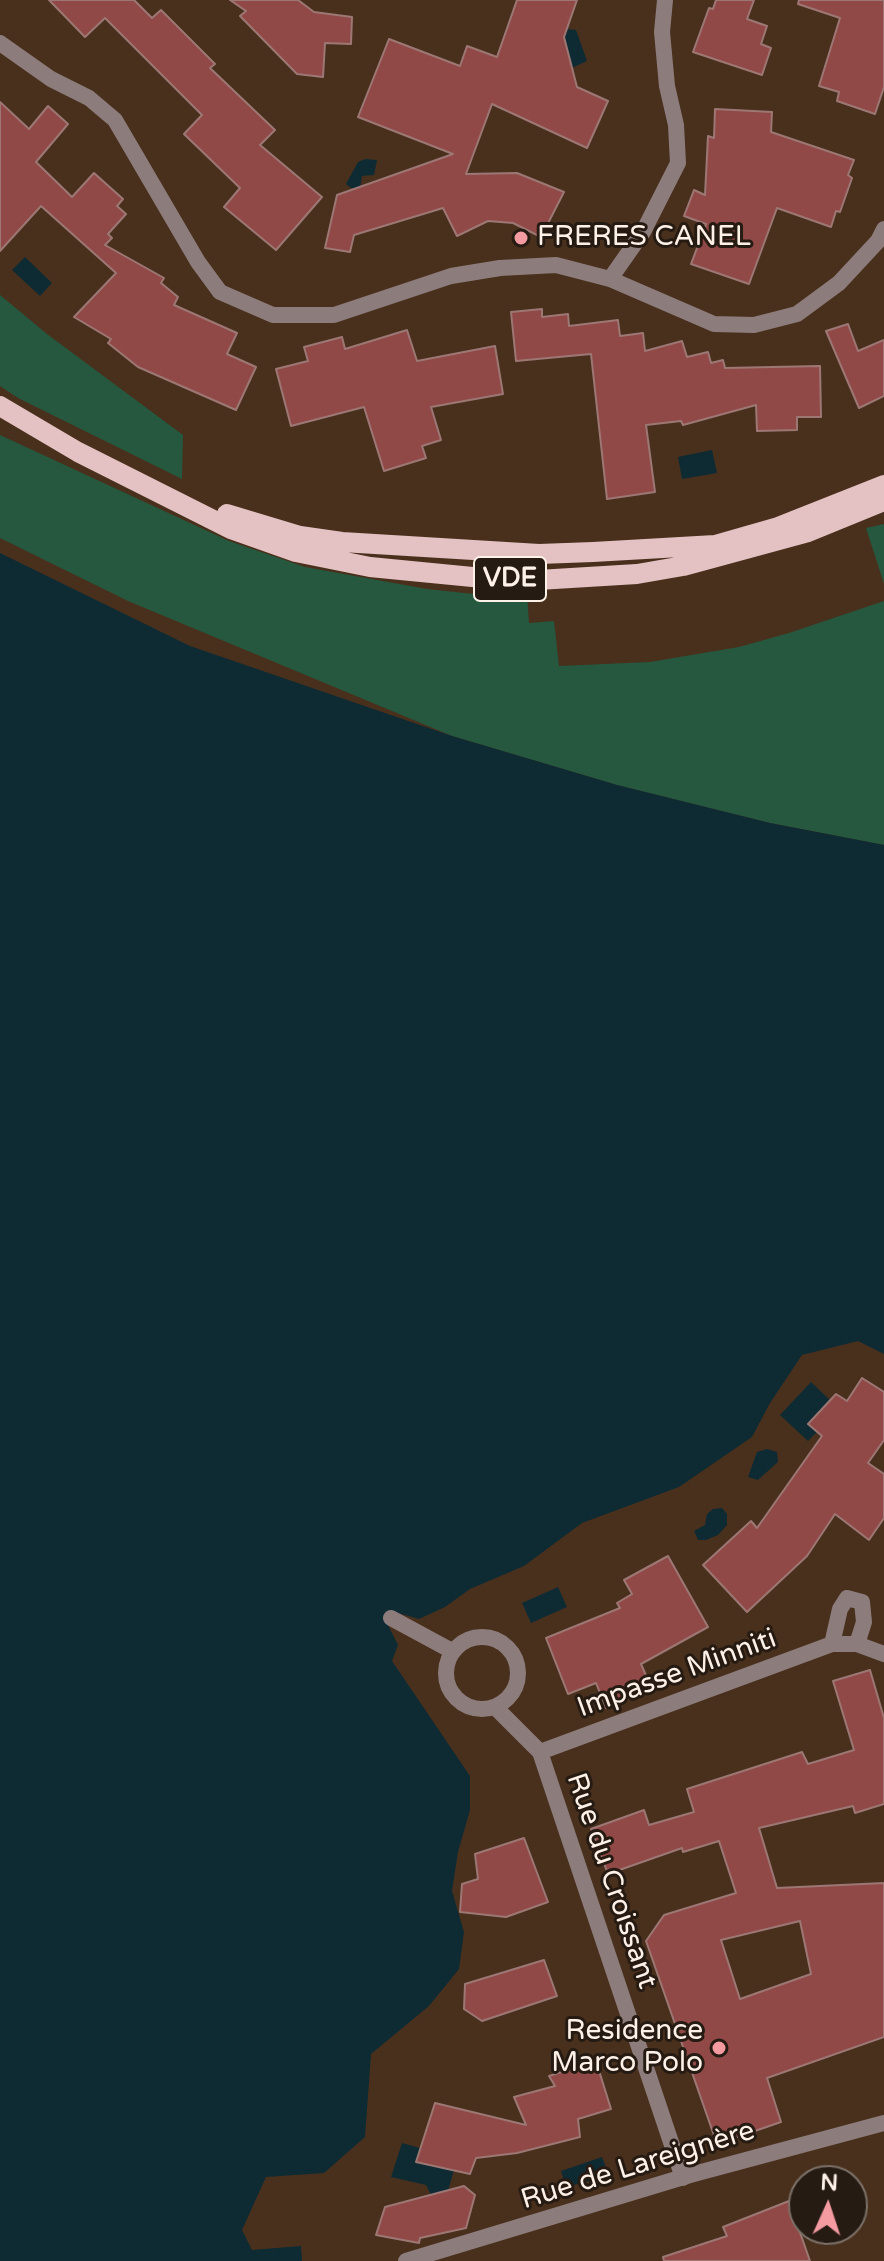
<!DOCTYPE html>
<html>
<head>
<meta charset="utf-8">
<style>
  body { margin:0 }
  #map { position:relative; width:884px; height:2261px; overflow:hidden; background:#49301d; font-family:"Varela Round",sans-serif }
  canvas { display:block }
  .north { position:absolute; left:788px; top:2165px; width:80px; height:80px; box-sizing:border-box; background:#261b13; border:2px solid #7c7168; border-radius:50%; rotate:3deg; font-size:22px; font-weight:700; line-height:32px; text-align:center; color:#fef1e8 }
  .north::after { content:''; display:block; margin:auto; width:28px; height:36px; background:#f49aa1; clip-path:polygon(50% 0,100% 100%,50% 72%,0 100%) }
</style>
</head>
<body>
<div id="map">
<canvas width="884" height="2261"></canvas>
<div class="north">N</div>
</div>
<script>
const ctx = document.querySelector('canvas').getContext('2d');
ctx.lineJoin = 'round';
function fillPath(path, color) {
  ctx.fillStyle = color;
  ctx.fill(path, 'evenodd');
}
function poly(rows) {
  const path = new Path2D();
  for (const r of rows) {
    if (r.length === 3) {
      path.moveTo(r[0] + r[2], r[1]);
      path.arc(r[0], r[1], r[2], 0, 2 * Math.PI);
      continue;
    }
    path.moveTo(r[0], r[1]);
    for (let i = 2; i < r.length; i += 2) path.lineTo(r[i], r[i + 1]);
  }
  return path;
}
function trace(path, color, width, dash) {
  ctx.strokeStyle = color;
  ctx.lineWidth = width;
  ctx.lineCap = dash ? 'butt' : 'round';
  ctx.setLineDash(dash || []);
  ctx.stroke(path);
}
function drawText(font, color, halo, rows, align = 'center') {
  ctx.font = font + ' "Varela Round",sans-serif';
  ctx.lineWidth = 6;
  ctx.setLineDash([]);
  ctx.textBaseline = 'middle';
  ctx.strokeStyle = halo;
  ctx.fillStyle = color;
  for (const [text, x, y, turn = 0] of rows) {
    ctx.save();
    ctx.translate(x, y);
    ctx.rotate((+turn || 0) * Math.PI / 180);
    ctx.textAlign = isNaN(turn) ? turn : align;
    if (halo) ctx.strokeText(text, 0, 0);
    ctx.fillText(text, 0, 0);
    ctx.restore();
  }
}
fillPath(poly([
  [0,295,47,334,183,435,182,479,18,398,0,386],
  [0,435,229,541,305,567,427,589,502,597,527,594,529,623,554,621,559,666,650,662,739,647,789,633,884,601,884,845,770,823,617,785,452,736,128,601,0,538],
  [884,524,884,584,866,528]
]), '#25583e');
fillPath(poly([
  [567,29,576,30,587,61,572,68,564,37],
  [365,159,377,160,374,175,362,176,360,188,351,188,346,184,358,162],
  [25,257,52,283,40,296,12,270],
  [712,450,717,473,682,479,678,457],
  [0,553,190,646,452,736,617,785,770,823,884,845,884,1354,858,1341,802,1355,770,1403,752,1437,679,1487,582,1523,524,1566,470,1589,445,1607,419,1619,398,1613,388,1625,398,1645,392,1661,470,1776,470,1810,458,1852,452,1891,464,1932,459,1969,429,2006,371,2054,365,2137,324,2173,266,2177,242,2230,252,2250,301,2246,302,2261,0,2261],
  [811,1382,830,1400,808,1424,817,1432,808,1441,780,1415],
  [767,1449,777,1452,778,1462,758,1480,748,1477,757,1452],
  [722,1508,727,1514,727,1525,718,1535,706,1540,698,1540,694,1531,705,1525,707,1514,713,1509],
  [558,1587,567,1607,531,1623,522,1603],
  [402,2143,420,2148,417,2162,454,2170,448,2191,431,2195,426,2185,391,2177],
  [602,2157,609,2176,566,2187,561,2171]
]), '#0e2b34');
const building = poly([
  [49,0,134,0,152,18,161,10,215,64,210,68,275,130,260,145,322,197,276,250,224,207,240,188,184,134,202,115,105,18,85,37,49,0],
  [230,0,298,0,314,12,352,17,351,44,325,43,323,77,297,74,240,16,246,11,230,0],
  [517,0,577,0,564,37,577,87,608,101,587,148,492,104,466,174,517,173,564,192,541,237,513,223,488,221,457,236,443,208,354,235,350,252,325,248,337,195,453,154,358,117,389,39,460,66,467,46,497,57,517,0],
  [716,0,754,0,747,19,767,26,761,44,771,48,762,75,693,52,709,8,713,9,716,0],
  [799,0,884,0,884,87,875,114,837,101,839,92,819,86,840,18,798,4,799,0],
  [0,102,29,129,48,106,68,124,36,162,72,197,94,173,123,199,117,206,126,214,108,234,112,238,105,245,164,278,161,283,178,297,174,305,237,333,227,354,256,367,236,410,138,367,108,343,111,339,74,317,116,273,41,206,0,251,0,102],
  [715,109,772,112,771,132,854,160,848,175,852,178,840,212,836,211,831,227,777,208,749,284,691,264,706,224,684,216,694,190,705,195,708,136,714,138,715,109],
  [542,309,542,317,568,314,569,326,618,320,620,336,643,333,645,351,682,341,687,357,708,352,711,363,723,360,725,368,820,366,821,417,797,417,797,430,757,431,756,405,683,425,681,421,646,425,655,492,607,499,591,354,516,361,511,312,542,309],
  [848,324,858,351,884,340,884,396,859,408,826,331,848,324],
  [407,330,417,361,495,346,503,394,431,407,441,440,422,446,426,458,384,471,364,407,291,426,276,369,308,361,304,347,342,337,345,349,407,330],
  [862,1378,884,1392,884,1440,868,1463,884,1474,884,1518,869,1540,835,1514,807,1556,747,1612,703,1565,751,1521,757,1528,822,1436,808,1424,836,1394,847,1401,862,1378],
  [668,1556,708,1627,641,1664,652,1689,606,1708,596,1683,568,1694,546,1638,620,1608,617,1603,632,1594,624,1580,668,1556],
  [870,1670,884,1718,884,1804,855,1813,853,1806,759,1828,777,1888,884,1883,884,2037,767,2078,781,2122,717,2144,646,1941,664,1915,736,1893,719,1841,683,1852,682,1848,608,1874,591,1829,644,1810,649,1825,694,1812,687,1789,802,1752,808,1764,854,1750,833,1681,870,1670],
  [800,1921,811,1974,740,1999,721,1940,800,1921],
  [524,1838,548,1902,506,1917,460,1912,462,1884,478,1879,475,1854,524,1838],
  [544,1960,557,1996,482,2021,464,2009,465,1984,544,1960],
  [596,2061,611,2109,578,2119,580,2137,517,2153,476,2158,470,2174,416,2162,435,2103,526,2125,514,2097,555,2086,549,2076,596,2061],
  [464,2186,475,2195,466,2228,420,2238,419,2243,376,2235,385,2207,464,2186],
  [789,2201,810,2261,664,2261,663,2257,727,2236,723,2227,789,2201]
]);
fillPath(building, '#904946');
trace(building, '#9c7774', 2);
trace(poly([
  [0,43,51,79,89,98,115,120,198,262,220,292,273,315,334,315,451,276,500,268,556,265,610,279,714,324,754,325,797,314,839,283,878,241,884,229],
  [610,279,643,232,678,163,676,125,667,86,662,32,665,0],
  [391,1618,452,1651],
  [482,1673,36],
  [832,1644,840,1609,847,1598,862,1602,864,1622,857,1644],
  [495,1707,540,1752,683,2178],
  [540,1752,832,1644,857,1644,884,1654],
  [406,2261,690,2175,884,2123]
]), '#8d7c7c', 16);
trace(poly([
  [0,406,78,452,231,529,296,552,370,567,493,579,538,580,637,574,683,566,808,532,884,501],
  [227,514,300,536,342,542,539,554,593,552,715,545,778,527,884,485]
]), '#e4c1c2', 20);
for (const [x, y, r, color] of [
  [521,238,8,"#f49aa1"],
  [719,2048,8,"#f49aa1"]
]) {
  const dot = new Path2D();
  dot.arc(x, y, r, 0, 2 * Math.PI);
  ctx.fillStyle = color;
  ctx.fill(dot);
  trace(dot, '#261b13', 3);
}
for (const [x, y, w] of [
  [510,579,72]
]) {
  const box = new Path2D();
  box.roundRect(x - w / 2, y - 22, w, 44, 6);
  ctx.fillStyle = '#261b13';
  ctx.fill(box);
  trace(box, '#fef1e8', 2);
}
drawText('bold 26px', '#fef1e8', null, [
  ["VDE",510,579]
]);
drawText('28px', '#fef1e8', '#261b13', [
  ["FRERES CANEL",537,238],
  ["Residence",703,2032,"right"],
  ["Marco Polo",703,2064,"right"]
], 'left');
drawText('28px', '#fef1e8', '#261b13', [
  ["Impasse Minniti",677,1674,-20],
  ["Rue du Croissant",611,1881,71],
  ["Rue de Lareignère",638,2166,-17]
]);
</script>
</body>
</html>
